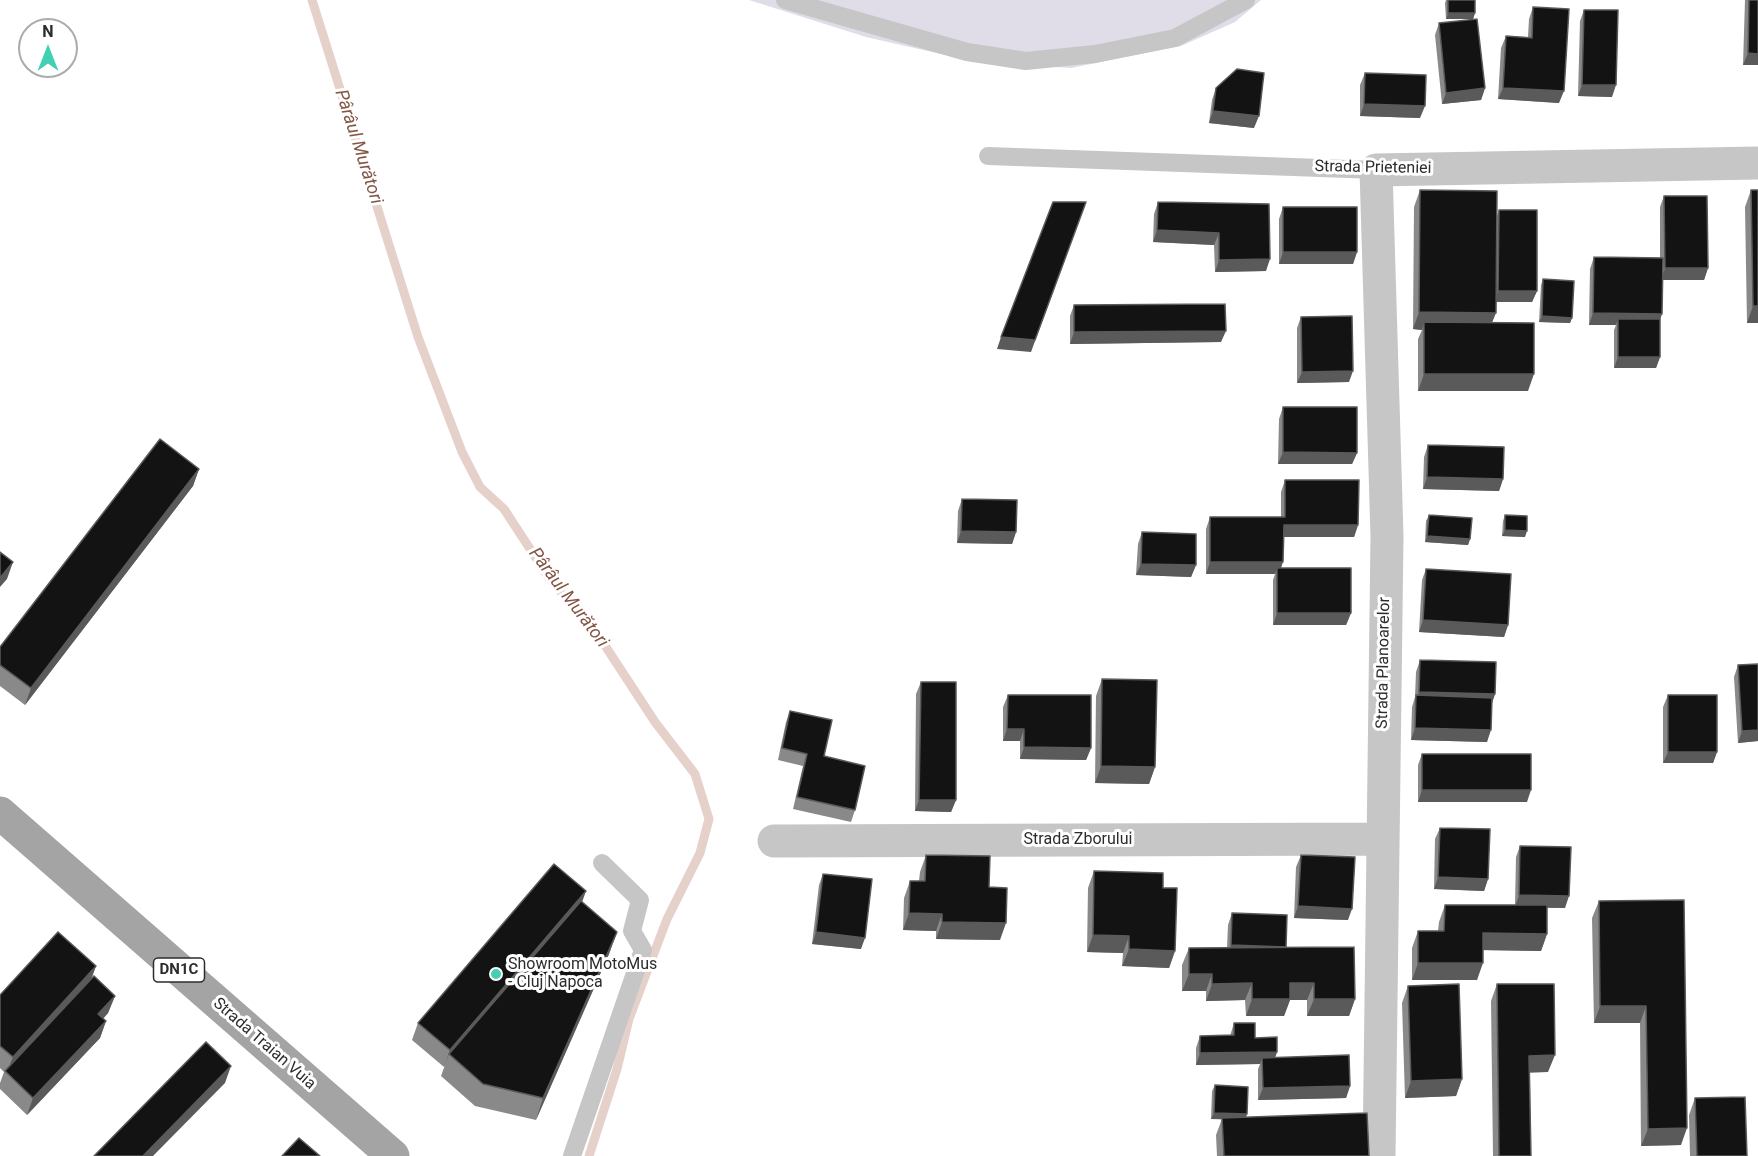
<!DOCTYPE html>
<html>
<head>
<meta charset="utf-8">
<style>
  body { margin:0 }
  #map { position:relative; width:1758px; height:1156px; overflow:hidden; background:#fff; font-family:Roboto,sans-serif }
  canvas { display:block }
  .north { position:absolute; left:18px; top:18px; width:60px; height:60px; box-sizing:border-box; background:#fff; border:2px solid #ababab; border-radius:50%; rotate:0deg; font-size:16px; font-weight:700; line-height:24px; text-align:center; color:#2c2c2c }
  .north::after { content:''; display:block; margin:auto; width:21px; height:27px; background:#43cfb4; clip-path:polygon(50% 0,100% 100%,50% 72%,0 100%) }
</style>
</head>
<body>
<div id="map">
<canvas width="1758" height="1156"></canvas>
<div class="north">N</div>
</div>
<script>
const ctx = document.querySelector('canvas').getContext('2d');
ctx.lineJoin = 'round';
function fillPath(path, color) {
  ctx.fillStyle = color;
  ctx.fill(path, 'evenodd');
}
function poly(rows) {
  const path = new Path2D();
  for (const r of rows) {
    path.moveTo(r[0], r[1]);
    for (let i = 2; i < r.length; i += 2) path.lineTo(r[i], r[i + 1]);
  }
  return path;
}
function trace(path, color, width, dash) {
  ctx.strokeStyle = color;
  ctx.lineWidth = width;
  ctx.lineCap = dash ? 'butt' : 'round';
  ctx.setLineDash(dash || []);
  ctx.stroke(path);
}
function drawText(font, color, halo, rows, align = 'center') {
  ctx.font = font + ' Roboto,sans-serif';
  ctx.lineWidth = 6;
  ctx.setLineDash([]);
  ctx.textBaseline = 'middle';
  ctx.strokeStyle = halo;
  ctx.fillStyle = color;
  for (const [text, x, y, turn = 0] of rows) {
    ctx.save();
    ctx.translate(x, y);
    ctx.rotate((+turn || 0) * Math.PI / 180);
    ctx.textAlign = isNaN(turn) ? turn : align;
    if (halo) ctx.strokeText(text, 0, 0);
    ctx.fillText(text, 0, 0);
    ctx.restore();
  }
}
fillPath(poly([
  [749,0,1261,0,1235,22,1181,46,1071,68,1002,64,963,59,866,37]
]), '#e0dce8');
trace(poly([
  [312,0,418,337,462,452,480,487,504,509,549,578,602,641,655,722,695,774,709,819,700,853,667,919,629,1019,617,1069,589,1156]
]), '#e6d1ca', 9);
trace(poly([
  [785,0,967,52,1026,61,1095,54,1175,38,1246,0],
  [988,156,1376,170],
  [572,1156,643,950,632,931,640,900,602,863]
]), '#c6c6c6', 18);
trace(poly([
  [774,841,1381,839],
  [1379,1156,1387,536,1376,170,1758,163]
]), '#c6c6c6', 33);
trace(poly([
  [0,813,393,1156]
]), '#a4a4a4', 33);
fillPath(poly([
  [1407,0,1475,0,1475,13,1473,19,1446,19,1445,3,1446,0],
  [1745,0,1758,0,1758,65,1743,65],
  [1533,7,1559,103,1498,99,1501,48,1506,36,1528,37,1529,19],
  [1584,10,1612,97,1578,96,1580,21],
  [1439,23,1485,88,1481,100,1442,104,1435,35],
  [1365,73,1420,118,1360,116,1360,85],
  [1216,88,1254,128,1209,123,1212,100],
  [1420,190,1497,216,1499,210,1537,291,1532,302,1496,302,1492,322,1528,391,1418,391,1418,339,1422,330,1413,329,1414,207],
  [1751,190,1758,190,1758,323,1747,323,1745,207],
  [1664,196,1708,268,1704,280,1663,280,1660,321,1660,357,1656,368,1614,368,1614,330,1616,325,1589,325,1590,269,1594,257,1660,258,1660,207],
  [1158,202,1269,204,1266,271,1215,272,1214,245,1153,242,1154,214],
  [1283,207,1357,252,1353,264,1279,264,1279,219],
  [1543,279,1572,318,1570,323,1539,322,1541,285],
  [1074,305,1221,342,1070,344,1070,316],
  [1301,317,1349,382,1297,383,1297,328],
  [1283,407,1357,453,1352,464,1278,464,1279,419],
  [1428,445,1503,479,1499,491,1423,489,1424,457],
  [199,469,193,486,25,705,0,686,0,647],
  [1285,480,1358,525,1354,537,1284,537,1281,568,1351,613,1346,625,1273,625,1273,580,1275,574,1206,574,1206,529,1210,517,1281,517,1281,492],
  [962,499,1016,532,1012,544,957,543,958,511],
  [1429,515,1470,539,1468,545,1425,542,1426,521],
  [1505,515,1525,537,1502,536,1503,521],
  [1142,532,1196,565,1191,577,1136,575,1138,544],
  [1426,569,1508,625,1504,637,1419,632,1422,580],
  [1420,660,1495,694,1492,703,1487,742,1411,740,1412,707,1415,697,1416,672],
  [1758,664,1758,741,1738,743,1734,677,1738,665],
  [1102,679,1155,767,1149,784,1095,783,1096,696],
  [921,682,956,800,951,812,915,811,916,694],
  [1008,695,1091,748,1086,760,1020,759,1020,741,1003,741,1003,707],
  [1668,695,1717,752,1713,763,1663,763,1663,707],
  [790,711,824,756,855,810,851,822,793,809,803,766,778,760,786,722],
  [1422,754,1527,802,1418,802,1418,765],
  [1440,828,1488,879,1484,891,1434,889,1435,839],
  [1520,846,1565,908,1547,908,1547,934,1541,951,1483,950,1477,980,1412,980,1412,948,1418,931,1438,931,1439,922,1445,905,1515,905,1516,857],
  [926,855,989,887,1000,940,936,939,936,931,903,930,904,898,910,881,919,881,920,872],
  [1301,855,1348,920,1294,918,1296,867],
  [1094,871,1163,888,1175,951,1169,968,1122,966,1123,953,1087,952,1088,888],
  [823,874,861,949,812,944,819,885],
  [1684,900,1681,1145,1641,1146,1640,1023,1594,1023,1592,918,1599,901],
  [582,902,617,932,609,954,536,1120,475,1106,441,1076,445,1065,444,1067,412,1040,418,1023],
  [1232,913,1286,947,1355,999,1349,1016,1307,1016,1307,1000,1290,1000,1284,1016,1246,1016,1245,1000,1206,1001,1206,991,1182,991,1182,965,1189,948,1227,948,1228,925],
  [96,966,91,978,115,996,108,1013,103,1019,106,1021,100,1038,27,1115,0,1089,0,1083,4,1072,0,1068,0,995],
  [1497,984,1548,1072,1530,1072,1531,1156,1493,1156,1491,1001],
  [1408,986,1462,1079,1456,1096,1405,1098,1402,1003],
  [1234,1023,1255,1038,1277,1052,1275,1057,1350,1086,1346,1098,1258,1100,1258,1069,1260,1064,1196,1065,1196,1048,1200,1036,1230,1036],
  [1215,1085,1247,1114,1246,1117,1369,1156,1217,1156,1216,1135,1222,1119,1211,1119,1212,1091],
  [1695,1098,1747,1156,1690,1156,1689,1115]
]), '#898989');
fillPath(poly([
  [1448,13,1475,13,1473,19,1446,19],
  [1748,53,1758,54,1758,65,1743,65],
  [1582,85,1616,85,1612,97,1578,96],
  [1485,88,1481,100,1442,104,1446,93],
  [1503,88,1564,91,1559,103,1498,99],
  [1364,104,1425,106,1420,118,1360,116],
  [1213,111,1259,116,1254,128,1209,123],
  [1082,213,1031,352,997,349,1001,337],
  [1157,230,1219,233,1214,245,1153,242],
  [1283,252,1357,252,1353,264,1279,264],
  [1270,259,1266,271,1215,272,1219,260],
  [1665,268,1708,268,1704,280,1661,280],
  [1498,291,1537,291,1532,302,1494,302],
  [1753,306,1758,306,1758,323,1747,323],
  [1419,312,1496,313,1489,330,1424,322,1422,330,1413,329],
  [1593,313,1662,314,1658,326,1618,319,1616,325,1589,325],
  [1542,316,1572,318,1570,323,1539,322],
  [1226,331,1221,342,1070,344,1074,332],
  [1618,357,1660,357,1656,368,1614,368],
  [1353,371,1349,382,1297,383,1302,372],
  [1424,374,1534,374,1528,391,1418,391],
  [1283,452,1357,453,1352,464,1278,464],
  [199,469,193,486,25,705,31,688],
  [1427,477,1503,479,1499,491,1423,489],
  [1284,525,1358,525,1354,537,1280,537],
  [1505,530,1527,531,1525,537,1502,536],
  [961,531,1016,532,1012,544,957,543],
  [1427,536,1470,539,1468,545,1425,542],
  [13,562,7,579,0,587,0,578],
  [1210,562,1283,562,1279,574,1277,568,1275,574,1206,574],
  [1141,564,1196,565,1191,577,1136,575],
  [1277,613,1351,613,1346,625,1273,625],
  [1423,620,1508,625,1504,637,1419,632],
  [1419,692,1495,694,1491,706,1416,701],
  [1415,728,1491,730,1487,742,1411,740],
  [1007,729,1024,729,1020,741,1003,741],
  [1758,730,1758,741,1738,743,1742,731],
  [1024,747,1091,748,1086,760,1020,759],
  [1668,752,1717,752,1713,763,1663,763],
  [1101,766,1155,767,1149,784,1095,783],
  [1422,790,1531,790,1527,802,1418,802],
  [919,800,956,800,951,812,915,811],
  [1438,877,1488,879,1484,891,1434,889],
  [586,891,580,908,449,1054,444,1067,450,1050],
  [1519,895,1569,896,1565,908,1515,907],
  [1298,906,1352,909,1348,920,1294,918],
  [909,913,942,914,936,931,903,930],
  [942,922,1006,923,1000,940,936,939],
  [617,932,609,954,536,1120,543,1098],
  [816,932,865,938,861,949,812,944],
  [1483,933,1547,934,1541,951,1477,950],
  [1093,935,1129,936,1123,953,1087,952],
  [1231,945,1286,947,1227,957],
  [1129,949,1175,951,1169,968,1122,966],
  [1418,963,1483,963,1477,980,1412,980],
  [96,966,90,983,6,1074,13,1057],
  [1189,974,1212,974,1206,991,1182,991],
  [1252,983,1245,1000,1206,1001,1212,984],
  [1290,983,1314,983,1307,1000,1290,1000,1284,1016,1246,1016,1252,999],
  [115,996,108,1013,92,1031,98,1014],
  [1314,999,1355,999,1349,1016,1307,1016],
  [1600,1006,1646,1006,1640,1023,1594,1023],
  [106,1021,100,1038,27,1115,33,1098],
  [1277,1052,1273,1064,1262,1058,1260,1064,1196,1065,1200,1053],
  [1555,1055,1548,1072,1523,1073,1529,1056],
  [231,1066,225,1083,153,1156,143,1156],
  [1462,1079,1456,1096,1405,1098,1411,1081],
  [1350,1086,1346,1098,1258,1100,1263,1088],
  [1214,1113,1247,1114,1245,1120,1211,1119],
  [1687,1128,1681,1145,1641,1146,1648,1129]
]), '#5a5a5a');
const building = poly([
  [1448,0,1475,0,1475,13,1448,13,1448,0],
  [1749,0,1758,0,1758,54,1748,53,1749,0],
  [1533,7,1569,9,1564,91,1503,88,1506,36,1532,38,1533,7],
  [1584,10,1618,10,1616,85,1582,85,1584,10],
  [1477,19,1485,88,1446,93,1439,23,1477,19],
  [1237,69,1264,73,1259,116,1213,111,1216,88,1237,69],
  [1365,73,1426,75,1425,106,1364,104,1365,73],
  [1420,190,1497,191,1496,313,1419,312,1420,190],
  [1751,190,1758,190,1758,306,1753,306,1751,190],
  [1664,196,1707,196,1708,268,1665,268,1664,196],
  [1053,202,1086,202,1035,340,1001,337,1053,202],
  [1158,202,1269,204,1270,259,1219,260,1219,233,1157,230,1158,202],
  [1283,207,1357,207,1357,252,1283,252,1283,207],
  [1499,210,1537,210,1537,291,1498,291,1499,210],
  [1594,257,1663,258,1662,314,1593,313,1594,257],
  [1543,279,1574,281,1572,318,1542,316,1543,279],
  [1225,304,1226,331,1074,332,1074,305,1225,304],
  [1352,316,1353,371,1302,372,1301,317,1352,316],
  [1618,319,1660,319,1660,357,1618,357,1618,319],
  [1424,322,1534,323,1534,374,1424,374,1424,322],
  [1283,407,1357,407,1357,453,1283,452,1283,407],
  [160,439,199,469,31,688,0,665,0,647,160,439],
  [1428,445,1504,447,1503,479,1427,477,1428,445],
  [1285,480,1359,480,1358,525,1284,525,1283,562,1210,562,1210,517,1285,517,1285,480],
  [962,499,1017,500,1016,532,961,531,962,499],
  [1429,515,1472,518,1470,539,1427,536,1429,515],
  [1505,515,1527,516,1527,531,1505,530,1505,515],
  [1142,532,1196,534,1196,565,1141,564,1142,532],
  [0,552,13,562,0,578,0,552],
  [1277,568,1351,568,1351,613,1277,613,1277,568],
  [1426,569,1511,574,1508,625,1423,620,1426,569],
  [1420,660,1496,662,1495,694,1419,692,1420,660],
  [1758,664,1758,730,1742,731,1738,665,1758,664],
  [1102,679,1157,680,1155,767,1101,766,1102,679],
  [921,682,956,682,956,800,919,800,921,682],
  [1008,695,1091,695,1091,748,1024,747,1024,729,1007,729,1008,695],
  [1416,695,1492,698,1491,730,1415,728,1416,695],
  [1668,695,1717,695,1717,752,1668,752,1668,695],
  [790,711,832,720,824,756,865,766,855,810,797,797,807,754,782,748,790,711],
  [1422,754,1531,754,1531,790,1422,790,1422,754],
  [1440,828,1490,829,1488,879,1438,877,1440,828],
  [1520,846,1571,847,1569,896,1519,895,1520,846],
  [926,855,990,856,989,887,1007,888,1006,923,942,922,942,914,909,913,910,881,925,881,926,855],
  [1301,855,1355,857,1352,909,1298,906,1301,855],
  [554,864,586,891,450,1050,418,1023,554,864],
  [1094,871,1163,873,1163,888,1177,888,1175,951,1129,949,1129,936,1093,935,1094,871],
  [823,874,872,879,865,938,816,932,823,874],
  [1684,900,1687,1128,1648,1129,1646,1006,1600,1006,1599,901,1684,900],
  [581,901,617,932,543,1098,483,1084,449,1054,581,901],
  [1445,905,1547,905,1547,934,1483,933,1483,963,1418,963,1418,931,1444,931,1445,905],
  [1232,913,1287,915,1286,947,1231,945,1232,913],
  [58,932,96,966,13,1057,0,1046,0,995,58,932],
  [1354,947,1355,999,1314,999,1314,983,1290,983,1290,999,1252,999,1252,983,1212,984,1212,974,1189,974,1189,948,1354,947],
  [94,976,115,996,98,1014,106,1021,33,1098,5,1071,94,976],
  [1459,984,1462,1079,1411,1081,1408,986,1459,984],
  [1497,984,1554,984,1555,1055,1529,1056,1531,1156,1499,1156,1497,984],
  [1234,1023,1255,1023,1255,1038,1277,1037,1277,1052,1200,1053,1200,1036,1234,1035,1234,1023],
  [206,1042,231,1066,143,1156,94,1156,206,1042],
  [1349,1055,1350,1086,1263,1088,1262,1058,1349,1055],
  [1215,1085,1248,1087,1247,1114,1214,1113,1215,1085],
  [1745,1097,1747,1156,1697,1156,1695,1098,1745,1097],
  [1367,1113,1369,1156,1224,1156,1222,1118,1367,1113],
  [299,1138,320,1156,282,1156,299,1138]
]);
fillPath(building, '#131313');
trace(building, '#5a5a5a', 1.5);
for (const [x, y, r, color] of [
  [496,974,6,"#43cfb4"]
]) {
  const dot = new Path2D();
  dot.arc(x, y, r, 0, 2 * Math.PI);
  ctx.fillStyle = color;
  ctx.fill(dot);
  trace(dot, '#fff', 2);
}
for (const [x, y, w] of [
  [179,970,51]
]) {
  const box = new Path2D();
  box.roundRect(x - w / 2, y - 12, w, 24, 4.5);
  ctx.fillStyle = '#fff';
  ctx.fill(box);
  trace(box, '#2c2c2c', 1.5);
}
drawText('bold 15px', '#2c2c2c', null, [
  ["DN1C",179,970]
]);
drawText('16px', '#2c2c2c', '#fff', [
  ["Strada Prieteniei",1373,168,1],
  ["Strada Planoarelor",1384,663,-89],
  ["Strada Zborului",1078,840],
  ["Strada Traian Vuia",264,1044,41]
]);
drawText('16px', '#2c2c2c', '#fff', [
  ["Showroom MotoMus",508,965],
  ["- Cluj Napoca",508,983]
], 'left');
drawText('italic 18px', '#845545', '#fff', [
  ["Pârâul Murători",358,147,72],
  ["Pârâul Murători",568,598,53]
]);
</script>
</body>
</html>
